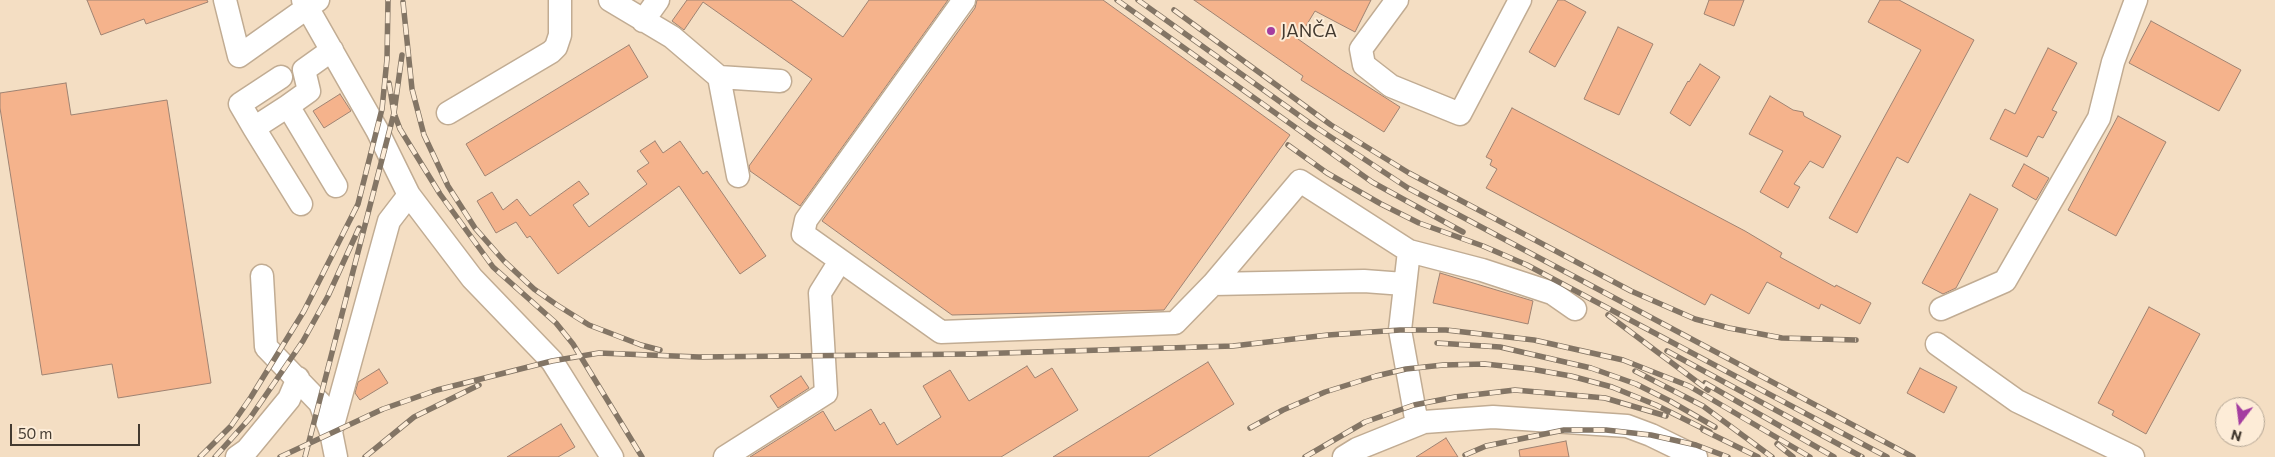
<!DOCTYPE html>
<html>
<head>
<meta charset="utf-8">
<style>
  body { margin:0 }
  #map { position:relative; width:2275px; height:457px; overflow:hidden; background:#f4dec3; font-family:Commissioner,sans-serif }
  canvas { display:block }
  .north { position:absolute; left:2215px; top:397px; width:50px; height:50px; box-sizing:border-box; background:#fdecd7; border:1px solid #b3a594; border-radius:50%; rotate:195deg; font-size:14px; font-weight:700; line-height:20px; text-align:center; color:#433a30 }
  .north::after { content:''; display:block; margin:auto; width:18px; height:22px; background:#a43da0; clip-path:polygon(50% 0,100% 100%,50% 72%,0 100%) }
  .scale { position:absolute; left:10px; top:424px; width:130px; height:22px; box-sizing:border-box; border:2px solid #433a30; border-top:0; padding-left:6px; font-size:15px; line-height:18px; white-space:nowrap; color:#433a30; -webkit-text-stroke:4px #fdecd7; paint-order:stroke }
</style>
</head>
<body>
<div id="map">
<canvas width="2275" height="457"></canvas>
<div class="north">N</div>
<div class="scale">50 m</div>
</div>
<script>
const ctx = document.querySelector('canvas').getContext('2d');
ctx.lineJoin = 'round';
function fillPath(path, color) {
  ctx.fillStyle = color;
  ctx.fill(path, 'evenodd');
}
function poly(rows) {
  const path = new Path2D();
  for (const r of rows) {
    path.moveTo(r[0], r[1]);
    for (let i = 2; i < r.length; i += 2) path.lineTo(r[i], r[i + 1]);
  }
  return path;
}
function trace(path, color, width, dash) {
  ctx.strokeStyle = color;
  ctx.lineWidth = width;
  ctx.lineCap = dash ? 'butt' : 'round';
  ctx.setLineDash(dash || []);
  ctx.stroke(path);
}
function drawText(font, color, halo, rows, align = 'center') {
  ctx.font = font + ' Commissioner,sans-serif';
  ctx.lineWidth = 4;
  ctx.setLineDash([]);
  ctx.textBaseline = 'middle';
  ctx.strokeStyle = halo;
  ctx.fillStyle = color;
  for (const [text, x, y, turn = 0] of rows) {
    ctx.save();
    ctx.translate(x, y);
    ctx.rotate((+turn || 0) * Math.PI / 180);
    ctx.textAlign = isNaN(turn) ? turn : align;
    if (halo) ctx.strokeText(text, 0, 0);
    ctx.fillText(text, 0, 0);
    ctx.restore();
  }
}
const building = poly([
  [87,0,207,0,208,2,146,24,144,19,101,35,87,0],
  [687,0,791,0,843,37,869,0,948,0,800,206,750,171,749,166,812,79,703,2,684,30,672,21,687,0],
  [977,0,1103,0,1290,135,1164,310,952,315,822,221,975,8,977,0],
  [1194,0,1371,0,1355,32,1315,11,1298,39,1342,70,1400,107,1384,132,1301,80,1303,76,1194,0],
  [1558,0,1564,0,1586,12,1555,67,1529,52,1558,0],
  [1709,0,1744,0,1734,26,1704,14,1709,0],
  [1880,0,1899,0,1974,40,1908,163,1897,157,1857,233,1829,218,1921,50,1868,22,1880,0],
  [2151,21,2241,70,2219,111,2129,63,2151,21],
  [1618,27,1653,44,1619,115,1584,99,1618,27],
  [629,45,648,77,485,176,466,144,629,45],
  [2048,48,2077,63,2052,110,2057,112,2043,138,2038,136,2027,157,1990,139,2005,109,2015,114,2048,48],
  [1700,64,1720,77,1690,126,1670,113,1688,81,1689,82,1700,64],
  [66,83,71,115,167,100,211,383,118,398,112,364,42,375,0,108,0,93,66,83],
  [340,94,351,111,324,128,313,111,340,94],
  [1770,96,1793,110,1803,112,1804,116,1841,136,1823,168,1810,161,1794,184,1800,187,1788,208,1760,192,1783,151,1749,134,1770,96],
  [1512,108,1745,231,1782,253,1780,257,1835,287,1836,285,1871,303,1860,324,1821,304,1819,309,1767,282,1749,314,1711,294,1705,305,1486,188,1497,169,1490,165,1492,160,1486,157,1512,108],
  [2118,116,2166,142,2116,236,2068,210,2118,116],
  [655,141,663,153,680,141,703,174,707,171,766,256,740,274,679,186,558,274,530,236,527,238,516,222,496,233,477,201,492,192,503,210,517,199,530,216,579,181,589,194,573,205,589,227,647,184,637,171,649,163,640,151,655,141],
  [2024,164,2049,178,2036,200,2012,186,2024,164],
  [1970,194,1998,209,1956,288,1943,294,1922,283,1970,194],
  [1440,273,1533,301,1528,324,1433,303,1440,273],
  [2149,307,2200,334,2146,434,2112,415,2114,411,2098,403,2149,307],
  [1208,362,1234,404,1148,457,1053,457,1208,362],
  [1027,366,1035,378,1052,368,1078,410,1001,457,750,457,823,411,835,431,871,409,880,425,884,422,897,445,941,417,923,386,950,370,969,401,1027,366],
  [1920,368,1957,387,1944,413,1907,393,1920,368],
  [379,369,388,383,360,400,355,393,358,382,379,369],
  [801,376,809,388,778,408,770,396,801,376],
  [561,424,575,447,558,457,507,457,561,424],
  [1446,438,1458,457,1416,457,1446,438],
  [1566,441,1569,457,1520,457,1519,450,1566,441]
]);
fillPath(building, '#f5b38c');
trace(building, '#9f8372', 1);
const minor = poly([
  [225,0,239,56,318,0],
  [303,0,377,130,409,195,472,278,552,361,612,457],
  [610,0,672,37,719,77,738,176],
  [964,0,806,220,803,234,941,332,1175,323,1213,284],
  [1397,0,1361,49,1364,65,1391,86,1460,114,1520,0],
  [643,21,658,0],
  [332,50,304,70,309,91,288,106,336,186],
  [719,77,780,81],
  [288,106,254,128,301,204],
  [448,113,551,52,556,47,560,35,560,0],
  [254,128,240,104,281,77],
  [1409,251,1482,270,1552,293,1575,309],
  [262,276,266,347,320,403,331,432,336,457],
  [1404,284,1364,281,1213,284,1300,181,1409,251,1400,330,1417,424],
  [1941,309,2005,281,2099,118,2113,62,2136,0],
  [1937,344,2017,401,2133,457],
  [331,432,389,221,409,195],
  [237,457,247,450,289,399,298,378],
  [725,457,826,393,820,293,840,261],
  [1344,457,1357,449,1424,422,1493,417,1627,426,1651,435,1696,457]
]);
trace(minor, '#c1ac93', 25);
trace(minor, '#fff', 22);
const rail = poly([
  [1117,0,1372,182,1463,232],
  [1138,0,1311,124,1408,188,1913,457],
  [403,2,412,89,424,135,448,186,475,228,504,261,534,289,557,305,589,325,641,345,660,350],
  [1174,10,1331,125,1409,173,1631,291,1695,319,1729,328,1782,338,1856,340],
  [389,83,394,113,400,129,440,194,493,267,556,323,573,344,642,457],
  [1288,145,1327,173,1381,204,1419,223,1483,246,1527,265,1887,457],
  [1608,315,1708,390],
  [1437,343,1500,347,1591,368,1636,384,1670,401,1715,427],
  [1667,351,1862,457],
  [1635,371,1703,406,1772,457],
  [1705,383,1834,457],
  [1250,428,1283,410,1325,392,1376,376,1406,369,1443,365,1485,364,1531,369,1571,376,1612,387,1656,405,1710,432],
  [1703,430,1758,457],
  [1777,444,1793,457],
  [1465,455,1486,446,1564,430,1606,430,1651,435,1696,445,1728,457],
  [200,457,231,426,251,397,304,311,358,204,382,109,387,59,388,0],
  [215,457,250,418,303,341,328,296,359,228],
  [280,457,383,409,437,390,552,361,599,353,699,357,971,354,1233,346,1328,335,1400,330,1446,330,1534,340,1623,360,1689,386,1810,457],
  [305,457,394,113,402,55],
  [365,457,414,417,479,385],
  [1305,457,1365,422,1414,405,1455,397,1515,390,1605,398,1666,416]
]);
trace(rail, '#837565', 5.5);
trace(rail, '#fdecd7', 4, [11]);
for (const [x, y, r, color] of [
  [1271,31,5,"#a43da0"]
]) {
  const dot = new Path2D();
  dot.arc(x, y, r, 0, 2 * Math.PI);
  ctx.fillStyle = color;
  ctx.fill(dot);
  trace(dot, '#fdecd7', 2);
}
drawText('18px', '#433a30', '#fdecd7', [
  ["JANČA",1281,31]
], 'left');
</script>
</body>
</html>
